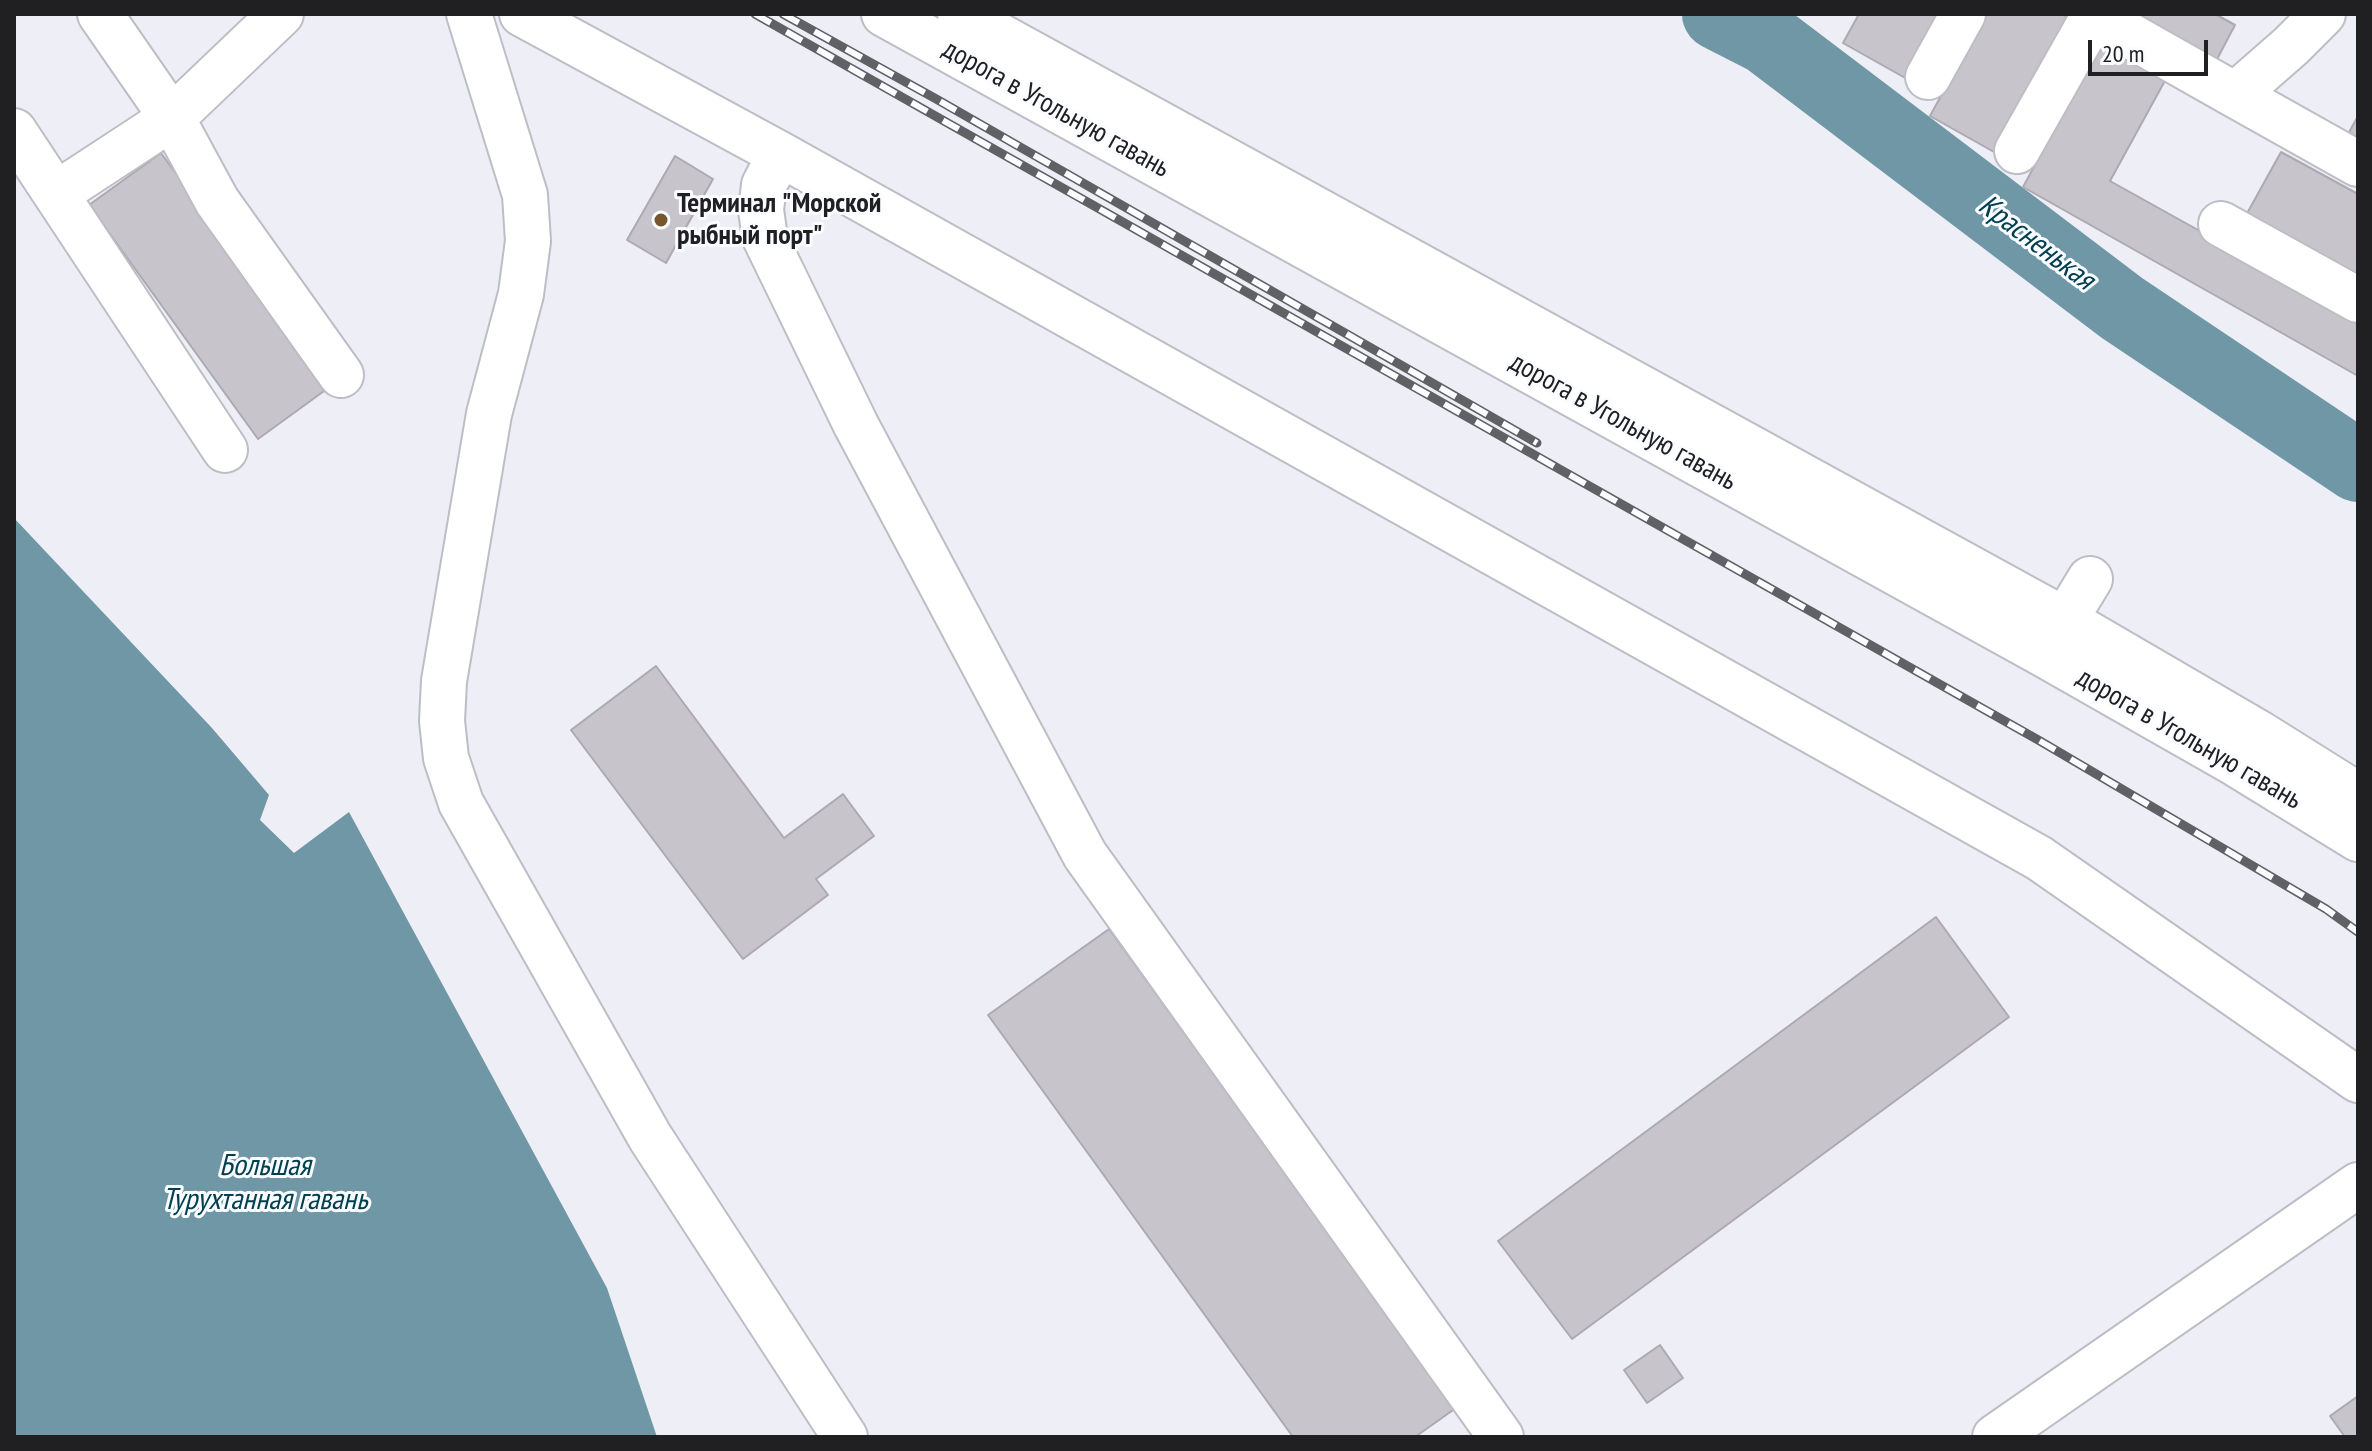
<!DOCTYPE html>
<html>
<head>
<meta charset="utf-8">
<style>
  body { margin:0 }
  #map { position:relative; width:2372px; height:1451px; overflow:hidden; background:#edeef6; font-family:"PT Sans Narrow",sans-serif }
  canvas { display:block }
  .frame { position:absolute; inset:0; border:16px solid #202023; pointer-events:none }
  .scale { position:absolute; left:2088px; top:40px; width:120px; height:36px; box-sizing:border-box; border:4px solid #202023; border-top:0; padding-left:10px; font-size:24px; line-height:28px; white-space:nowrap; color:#202023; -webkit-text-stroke:6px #fbfcff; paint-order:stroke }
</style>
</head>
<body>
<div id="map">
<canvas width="2372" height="1451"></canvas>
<div class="frame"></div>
<div class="scale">20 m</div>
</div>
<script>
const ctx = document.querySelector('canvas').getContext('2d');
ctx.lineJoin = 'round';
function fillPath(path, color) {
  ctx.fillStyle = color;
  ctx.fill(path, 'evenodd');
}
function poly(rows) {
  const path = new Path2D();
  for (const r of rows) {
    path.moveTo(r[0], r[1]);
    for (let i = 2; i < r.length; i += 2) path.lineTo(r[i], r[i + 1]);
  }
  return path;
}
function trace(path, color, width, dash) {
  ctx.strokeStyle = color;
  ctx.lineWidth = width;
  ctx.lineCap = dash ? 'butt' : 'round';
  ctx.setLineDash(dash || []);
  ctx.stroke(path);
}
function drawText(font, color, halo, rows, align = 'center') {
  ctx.font = font + ' "PT Sans Narrow",sans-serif';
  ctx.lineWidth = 6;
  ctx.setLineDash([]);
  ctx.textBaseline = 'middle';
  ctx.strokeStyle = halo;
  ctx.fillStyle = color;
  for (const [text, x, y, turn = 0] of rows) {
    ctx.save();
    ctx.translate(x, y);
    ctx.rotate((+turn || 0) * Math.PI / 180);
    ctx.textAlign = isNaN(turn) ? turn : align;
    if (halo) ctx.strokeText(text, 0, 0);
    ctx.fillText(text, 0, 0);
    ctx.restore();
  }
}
fillPath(poly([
  [14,518,212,728,269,795,260,820,294,853,349,812,607,1288,657,1437,14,1437]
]), '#6f97a5');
trace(poly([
  [1718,14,1767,39,2122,308,2358,466]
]), '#6f97a5', 72);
const building = poly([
  [1859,14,1943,14,1907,79,1843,43,1859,14],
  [1986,14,2062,14,2068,17,1994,152,1930,116,1986,14],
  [2127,14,2215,14,2235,25,2215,63,2127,14],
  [2102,42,2167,77,2110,181,2358,319,2358,376,2023,187,2102,42],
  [2358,116,2358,142,2347,136,2358,116],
  [2281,152,2358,194,2358,280,2245,217,2281,152],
  [161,153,331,386,258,439,89,205,161,153],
  [675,156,713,179,666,263,627,240,675,156],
  [656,666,784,838,843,794,874,836,816,879,828,895,743,959,571,730,656,666],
  [1936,917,2009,1017,1572,1339,1498,1241,1936,917],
  [1109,929,1456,1408,1415,1437,1293,1437,988,1015,1109,929],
  [1660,1345,1683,1378,1647,1403,1624,1370,1660,1345],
  [2358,1396,2358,1437,2345,1437,2330,1416,2358,1396]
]);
fillPath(building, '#c8c4cb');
trace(building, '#ada9b0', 2);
const minor = poly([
  [100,14,172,118,217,201,341,375],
  [469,14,525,195,528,241,521,294,489,414,444,681,442,721,446,758,461,803,650,1137,845,1437],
  [522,14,780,154,2039,858,2358,1080],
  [884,14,2043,654,2236,764,2358,839],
  [960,14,2065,620,2259,733,2358,795],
  [2092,14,2235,95],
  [2323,14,2291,46,2235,95,2358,164],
  [1928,77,1963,14],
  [14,131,225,450],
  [2017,151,2094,15],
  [780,154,764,185,761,210,765,238,856,425,1085,855,1501,1437],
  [56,194,172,118,281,14],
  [2221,224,2358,300],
  [2065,620,2090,579],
  [1995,1437,2358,1185]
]);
trace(minor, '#bdbec5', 48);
trace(minor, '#fff', 44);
const rail = poly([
  [755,14,2040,741,2326,909,2358,932],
  [783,14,938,100,1537,443]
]);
trace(rail, '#606165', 9);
trace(rail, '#fbfcff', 6, [18]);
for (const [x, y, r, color] of [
  [661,220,8,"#77552d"]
]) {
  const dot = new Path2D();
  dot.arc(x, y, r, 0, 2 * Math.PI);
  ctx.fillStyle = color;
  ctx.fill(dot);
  trace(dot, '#fbfcff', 3);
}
drawText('28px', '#202023', '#fbfcff', [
  ["дорога в Угольную гавань",1056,109,29],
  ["дорога в Угольную гавань",1623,422,29],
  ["дорога в Угольную гавань",2189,739,30]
]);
drawText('bold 28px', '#202023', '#fbfcff', [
  ["Терминал \"Морской",677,204],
  ["рыбный порт\"",677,236]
], 'left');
drawText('italic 30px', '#014050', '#fbfcff', [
  ["Красненькая",2036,243,37],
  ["Большая",265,1166],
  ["Турухтанная гавань",265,1200]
]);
</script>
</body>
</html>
